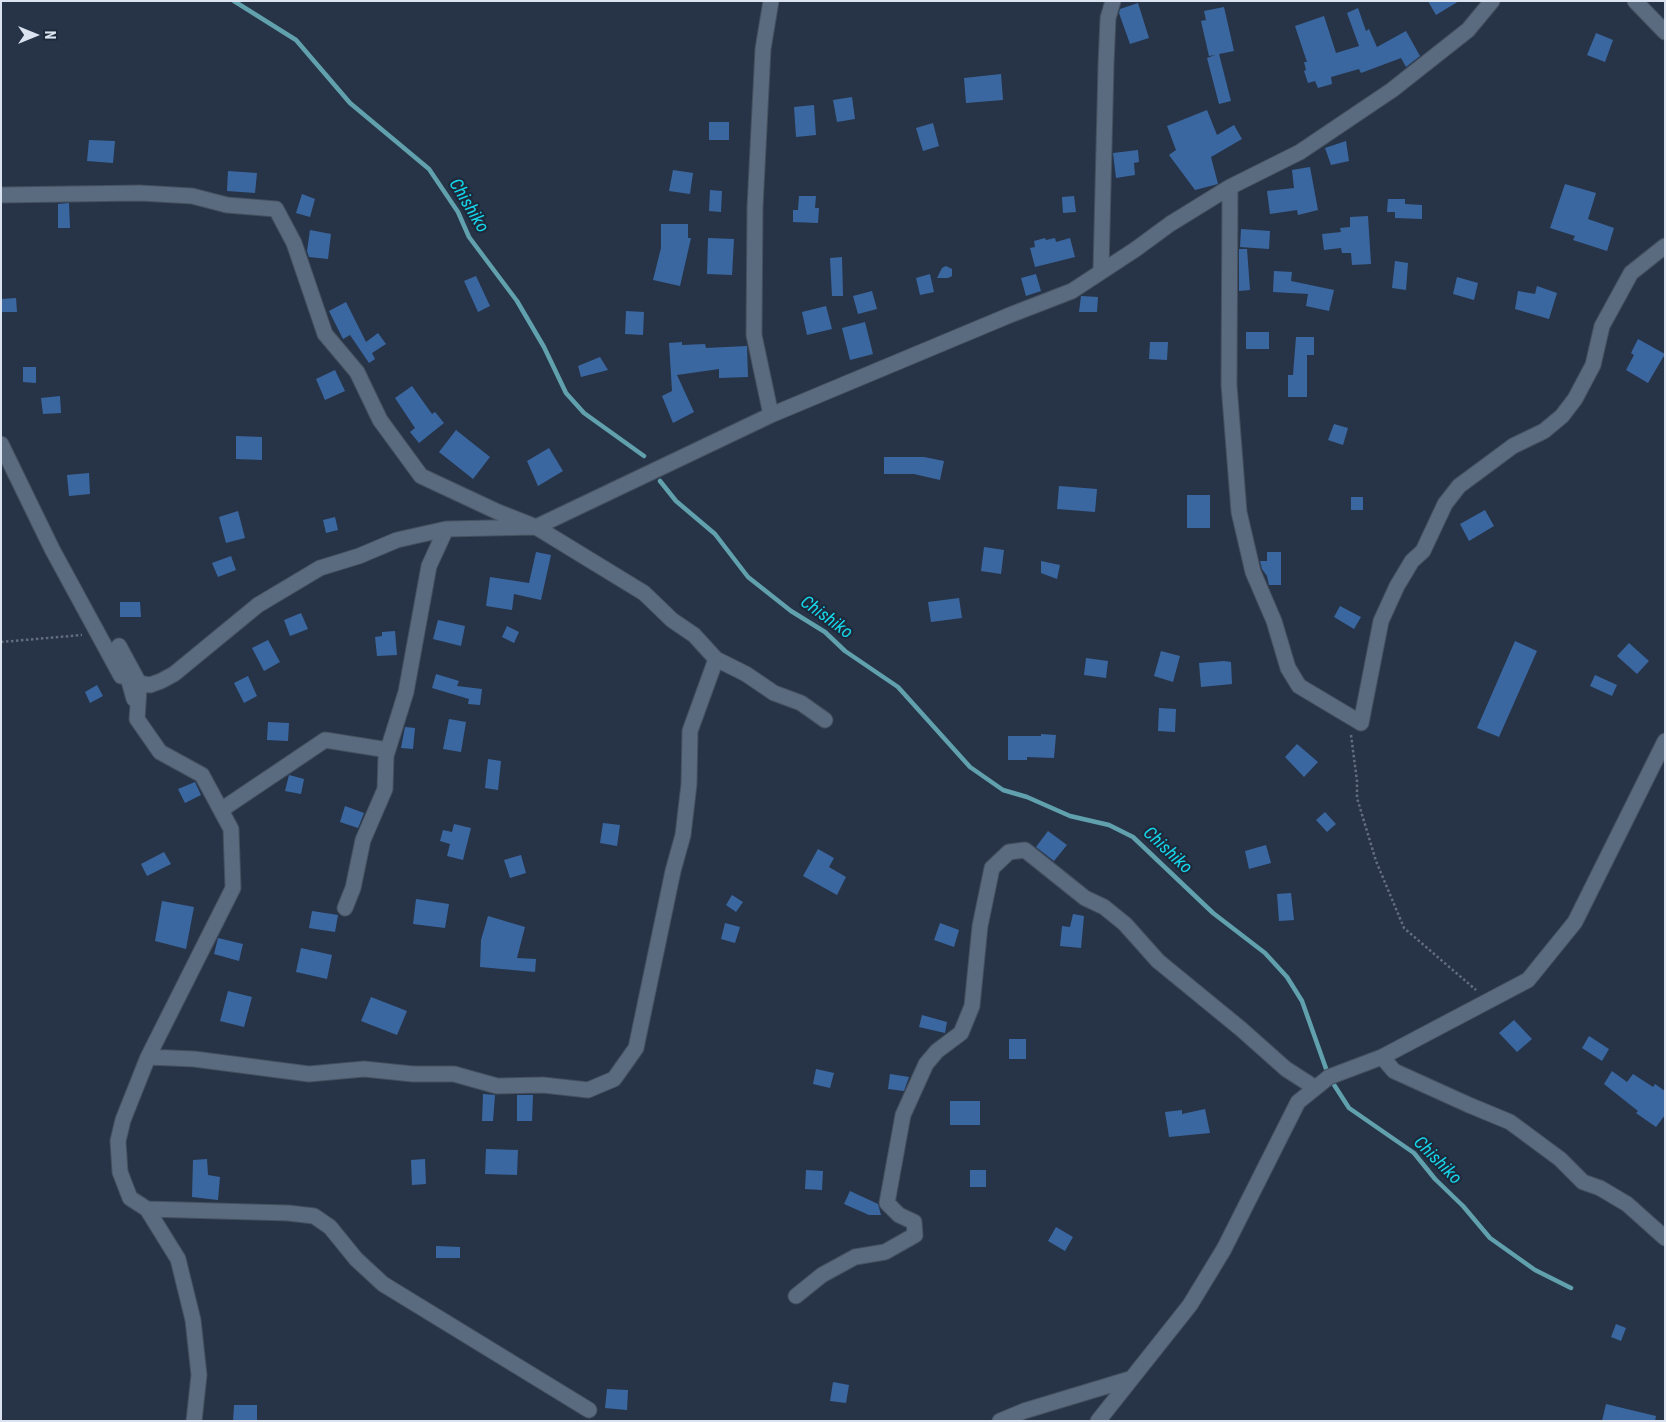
<!DOCTYPE html>
<html>
<head>
<meta charset="utf-8">
<style>
  body { margin:0 }
  #map { position:relative; width:1666px; height:1422px; overflow:hidden; background:#273447; font-family:"Roboto Condensed",sans-serif }
  canvas { display:block }
  .frame { position:absolute; inset:0; border:2px solid #dae3ef; pointer-events:none }
  .north { position:absolute; left:10px; top:10px; width:50px; height:50px; -webkit-text-stroke:4px #1d2a3c; paint-order:stroke; rotate:90deg; font-size:14px; font-weight:700; line-height:20px; text-align:center; color:#dae3ef }
  .north::after { content:''; display:block; margin:auto; width:18px; height:22px; background:#dae3ef; clip-path:polygon(50% 0,100% 100%,50% 72%,0 100%) }
</style>
</head>
<body>
<div id="map">
<canvas width="1666" height="1422"></canvas>
<div class="frame"></div>
<div class="north">N</div>
</div>
<script>
const ctx = document.querySelector('canvas').getContext('2d');
ctx.lineJoin = 'round';
function poly(rows) {
  const path = new Path2D();
  for (const r of rows) {
    path.moveTo(r[0], r[1]);
    for (let i = 2; i < r.length; i += 2) path.lineTo(r[i], r[i + 1]);
  }
  return path;
}
function trace(path, color, width, dash) {
  ctx.strokeStyle = color;
  ctx.lineWidth = width;
  ctx.lineCap = dash ? 'butt' : 'round';
  ctx.setLineDash(dash || []);
  ctx.stroke(path);
}
function fillPath(path, color) {
  ctx.fillStyle = color;
  ctx.fill(path, 'evenodd');
}
function drawText(font, color, halo, rows, align = 'center') {
  ctx.font = font + ' "Roboto Condensed",sans-serif';
  ctx.lineWidth = 4.5;
  ctx.setLineDash([]);
  ctx.textBaseline = 'middle';
  ctx.strokeStyle = halo;
  ctx.fillStyle = color;
  for (const [text, x, y, turn = 0] of rows) {
    ctx.save();
    ctx.translate(x, y);
    ctx.rotate((+turn || 0) * Math.PI / 180);
    ctx.textAlign = isNaN(turn) ? turn : align;
    if (halo) ctx.strokeText(text, 0, 0);
    ctx.fillText(text, 0, 0);
    ctx.restore();
  }
}
trace(poly([
  [234,1,296,40,350,103,429,169,458,212,469,237,517,301,544,347,566,393,584,413,644,456],
  [660,481,676,501,715,534,748,577,791,611,825,632,845,651,898,687,970,767,1003,790,1027,797,1070,816,1109,825,1133,837,1213,913,1265,953,1287,977,1302,1001,1329,1077,1349,1108,1414,1153,1435,1179,1463,1206,1490,1238,1535,1270,1571,1288]
]), '#60a1ad', 4.5);
fillPath(poly([
  [1428,1,1459,1,1436,15],
  [1138,3,1149,38,1130,44,1119,13,1120,9],
  [1224,7,1234,51,1219,54,1231,101,1219,104,1207,58,1215,55,1209,56,1201,21,1206,20,1204,11],
  [1358,8,1366,31,1369,29,1377,47,1406,31,1420,56,1406,67,1401,58,1361,73,1359,69,1331,77,1332,84,1318,88,1315,81,1308,83,1304,71,1306,70,1304,62,1307,62,1295,26,1324,16,1336,53,1359,46,1347,13],
  [1596,33,1613,40,1605,62,1587,55],
  [1001,74,1003,100,966,103,964,78],
  [852,97,855,119,837,122,833,100],
  [814,105,816,135,796,137,794,107],
  [1207,110,1217,135,1234,125,1242,139,1211,157,1218,184,1195,190,1169,155,1176,150,1167,126],
  [709,122,729,122,729,140,709,140],
  [933,123,939,146,923,151,916,128],
  [89,140,115,141,113,163,87,161],
  [1346,141,1349,161,1331,165,1325,148],
  [1138,150,1139,162,1134,163,1135,175,1116,178,1113,153],
  [1310,167,1318,210,1298,215,1297,210,1270,214,1267,191,1294,188,1292,170],
  [673,170,693,173,690,194,669,191],
  [228,171,257,173,255,193,227,191],
  [1565,184,1596,193,1588,219,1614,228,1607,251,1573,240,1575,236,1550,228],
  [710,190,722,191,721,212,709,211],
  [302,194,315,199,310,217,296,213],
  [799,196,816,196,815,208,819,208,818,223,793,222,793,210,798,210],
  [1074,196,1076,212,1063,213,1062,197],
  [1388,199,1405,199,1405,204,1422,205,1422,219,1395,218,1395,212,1387,212],
  [69,203,70,228,58,228,58,204],
  [1368,216,1371,264,1352,265,1351,253,1342,253,1341,248,1324,250,1322,234,1341,232,1340,228,1350,227,1350,217],
  [661,224,688,224,688,238,691,238,680,286,653,280,661,248],
  [1241,229,1270,231,1269,249,1240,247],
  [310,230,331,234,328,259,309,257,307,251],
  [708,238,734,239,732,275,707,274],
  [1045,238,1046,240,1055,238,1056,242,1070,238,1075,257,1035,267,1030,248,1035,247,1034,241],
  [1239,249,1247,249,1250,290,1239,291],
  [842,257,843,296,832,296,830,258],
  [1395,261,1408,263,1406,290,1392,288],
  [946,266,952,269,952,276,948,278,937,278,942,268],
  [1274,271,1292,272,1291,281,1334,290,1329,311,1306,306,1308,294,1273,292],
  [930,274,934,292,920,295,916,278],
  [1036,274,1041,291,1026,296,1021,278],
  [476,276,490,306,478,312,464,281],
  [1457,277,1478,283,1474,300,1453,294],
  [1537,286,1557,293,1549,319,1515,309,1518,291,1535,294],
  [872,291,877,309,858,314,853,296],
  [1081,296,1098,297,1097,312,1079,312],
  [16,298,17,312,1,312,1,299],
  [346,302,366,342,378,333,386,344,372,353,375,359,369,363,350,335,343,339,329,311],
  [826,306,832,329,807,335,802,312],
  [626,311,644,312,643,335,625,334],
  [865,322,873,354,850,360,842,328],
  [1246,332,1269,332,1269,349,1246,349],
  [1296,337,1314,337,1314,355,1307,355,1307,397,1288,397,1288,375,1293,375],
  [1638,339,1665,354,1648,383,1626,370,1634,355,1631,353],
  [682,342,682,345,705,344,706,348,747,346,748,377,719,378,719,369,677,375,694,412,673,423,662,396,672,391,669,343],
  [1150,342,1168,342,1167,360,1149,359],
  [600,357,608,370,581,377,578,366],
  [23,367,36,367,36,383,23,382],
  [335,370,345,391,325,400,316,379],
  [412,386,432,414,435,412,444,423,419,443,410,432,415,428,395,398],
  [60,396,61,413,43,414,41,398],
  [1334,424,1348,428,1343,445,1328,440],
  [456,430,490,457,473,479,439,452],
  [236,436,262,437,262,460,236,459],
  [549,448,563,471,538,486,527,461],
  [884,457,924,457,944,461,940,480,914,474,884,474],
  [89,473,90,494,69,496,67,475],
  [1059,486,1097,489,1095,512,1057,509],
  [1187,495,1210,495,1210,528,1187,528],
  [1351,497,1363,497,1363,510,1351,510],
  [1485,510,1494,526,1469,541,1460,524],
  [238,511,245,538,226,543,219,517],
  [335,517,338,530,326,533,323,520],
  [984,547,1004,550,1001,574,981,571],
  [536,552,551,555,541,600,514,594,512,610,486,606,490,577,529,583],
  [1267,552,1281,552,1281,585,1269,585,1267,576,1262,569,1260,561,1267,561],
  [231,556,236,570,218,577,212,563],
  [1041,561,1060,565,1057,579,1041,573],
  [959,598,962,618,931,622,928,602],
  [120,602,140,602,141,617,120,617],
  [1340,606,1361,617,1354,629,1334,617],
  [301,613,308,629,290,636,284,620],
  [438,620,465,626,461,646,433,639],
  [507,626,519,632,514,643,502,637],
  [395,631,397,655,377,656,375,637,382,636,382,632],
  [268,640,280,662,264,671,252,648],
  [1515,641,1537,651,1499,737,1477,728],
  [1629,643,1649,661,1637,674,1617,656],
  [1161,651,1180,656,1173,682,1154,676],
  [1086,658,1108,661,1106,678,1084,675],
  [1224,661,1231,662,1232,684,1201,687,1199,663],
  [436,674,459,681,457,686,482,689,480,705,468,704,469,699,432,688],
  [1595,675,1617,685,1612,696,1590,686],
  [248,676,257,696,244,703,234,683],
  [97,685,103,696,90,703,85,692],
  [1159,708,1176,709,1175,732,1158,731],
  [449,719,466,722,461,752,443,749],
  [268,722,289,723,288,741,267,740],
  [405,727,415,728,413,749,401,748],
  [1041,734,1056,735,1054,758,1027,757,1027,760,1008,760,1008,736,1041,736],
  [1297,744,1318,762,1304,777,1285,757],
  [488,759,501,761,498,790,485,788],
  [289,775,304,779,301,794,285,791],
  [195,782,201,795,185,803,178,789],
  [345,806,364,813,358,828,340,822],
  [1325,812,1336,824,1327,832,1316,820],
  [603,823,620,825,617,846,600,843],
  [454,824,471,828,463,860,447,856,450,844,440,841,443,830,452,832],
  [1048,831,1067,845,1054,861,1036,847],
  [1266,845,1271,863,1249,869,1245,851],
  [818,849,834,858,829,867,846,877,837,895,803,876],
  [164,852,171,864,147,876,141,864],
  [521,855,526,873,510,878,504,860],
  [1291,893,1294,920,1279,921,1277,894],
  [732,895,743,902,736,912,726,905],
  [416,899,449,904,445,928,413,924],
  [162,901,194,907,186,949,155,941],
  [312,911,338,915,335,932,309,928],
  [1073,914,1084,916,1081,948,1060,946,1062,926,1070,927],
  [488,916,525,927,517,958,536,959,535,972,480,967,481,940],
  [725,923,740,927,735,943,721,939],
  [940,923,959,930,954,947,934,940],
  [218,938,243,944,239,961,214,954],
  [301,948,332,955,327,979,296,972],
  [228,991,252,997,244,1027,220,1021],
  [371,997,407,1011,397,1035,361,1021],
  [922,1015,947,1022,945,1033,919,1027],
  [1514,1020,1532,1039,1517,1052,1499,1033],
  [1589,1036,1609,1049,1602,1061,1582,1048],
  [1009,1039,1026,1039,1026,1059,1009,1059],
  [816,1069,834,1073,830,1088,813,1084],
  [1612,1071,1627,1082,1633,1074,1653,1087,1655,1084,1665,1091,1665,1115,1656,1127,1636,1113,1638,1111,1604,1084],
  [890,1074,909,1077,904,1091,888,1089],
  [483,1094,495,1095,493,1121,482,1121],
  [517,1095,533,1095,532,1121,517,1121],
  [950,1101,980,1101,980,1125,950,1125],
  [1205,1109,1210,1133,1169,1137,1165,1112,1182,1110,1182,1114],
  [486,1149,518,1150,517,1175,485,1174],
  [207,1159,208,1175,220,1177,218,1200,192,1197,193,1160],
  [425,1159,426,1184,412,1185,411,1160],
  [806,1170,823,1171,822,1190,805,1189],
  [970,1170,986,1170,986,1187,970,1187],
  [850,1191,878,1204,881,1215,869,1215,844,1204],
  [1056,1227,1073,1237,1065,1251,1048,1241],
  [436,1246,460,1247,460,1258,436,1258],
  [1616,1324,1626,1328,1621,1341,1611,1337],
  [833,1382,849,1385,846,1403,830,1401],
  [607,1389,628,1390,627,1410,605,1408],
  [1606,1404,1656,1416,1655,1421,1602,1421],
  [234,1405,257,1405,257,1421,233,1421]
]), '#3b67a1');
const street = poly([
  [771,1,763,49,755,207,754,335,771,415],
  [1635,1,1665,32],
  [1230,187,1229,385,1239,512,1253,572,1274,621,1288,668,1299,686,1361,723,1381,621,1397,586,1412,561,1423,551,1445,504,1459,486,1513,446,1544,431,1562,416,1575,399,1593,365,1602,326,1631,273,1665,246],
  [1,195,140,193,192,196,227,205,276,209,294,243,325,334,357,372,380,420,421,476,498,512,536,527,644,593,672,620,694,635,716,659,690,731,689,784,683,835,673,871,636,1048,614,1079,588,1090,543,1085,497,1086,454,1074,413,1074,364,1069,309,1074,194,1059,148,1057],
  [1101,270,1106,65,1108,18,1113,1],
  [1,444,52,549,121,676],
  [716,659,746,674,774,693,801,703,825,720],
  [139,689,137,719,160,752,202,775,231,829,233,888,148,1057,123,1120,118,1141,120,1172,130,1198,147,1209,178,1259,193,1320,199,1375,194,1421],
  [134,699,119,646,139,683,150,685,161,681,174,674,258,605,320,568,359,556,397,540,446,529,536,527,771,415,1010,315,1072,291,1136,249,1170,224,1230,187,1300,152,1392,90,1468,30,1492,1],
  [221,810,325,740,388,750],
  [345,908,353,888,363,840,385,789,386,756,406,692,429,566,446,529],
  [1382,1057,1394,1071,1469,1105,1510,1122,1560,1159,1583,1182,1600,1188,1627,1204,1665,1238],
  [147,1209,288,1213,314,1216,330,1227,356,1259,383,1284,589,1410],
  [796,1296,822,1275,855,1257,885,1252,915,1235,914,1222,899,1215,887,1203,903,1115,926,1064,937,1051,961,1033,972,1006,980,926,992,868,1009,852,1025,850,1085,898,1104,907,1125,924,1158,961,1241,1029,1286,1069,1314,1087],
  [1000,1421,1024,1411,1130,1379],
  [1098,1421,1190,1305,1224,1249,1298,1102,1329,1077,1382,1057,1528,980,1575,922,1665,741]
]);
trace(street, '#44505f', 17);
trace(poly([
  [1,642,82,635],
  [1351,735,1357,781,1357,798,1376,861,1404,928,1476,990]
]), '#626d7e', 2.5, [2.5, 2.5]);
trace(street, '#5a6a7f', 15);
drawText('italic 18px', '#16d6ea', '#1d2a3c', [
  ["Chishiko",468,206,59],
  ["Chishiko",826,618,36],
  ["Chishiko",1167,851,43],
  ["Chishiko",1437,1161,45]
]);
</script>
</body>
</html>
